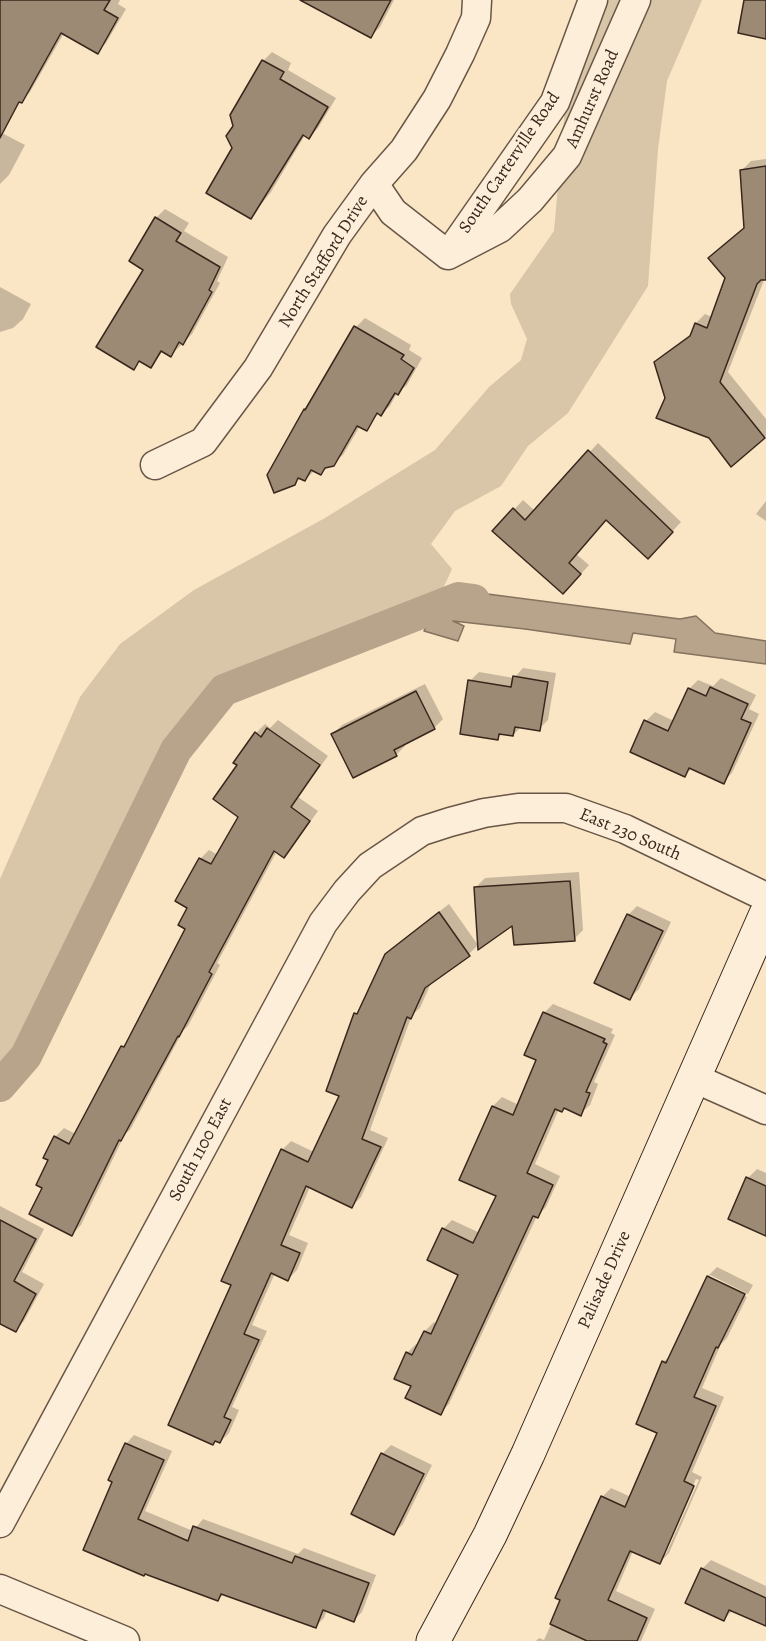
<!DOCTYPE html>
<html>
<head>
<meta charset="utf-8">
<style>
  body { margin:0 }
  canvas { display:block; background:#fae5c4 }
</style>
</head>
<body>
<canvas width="766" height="1641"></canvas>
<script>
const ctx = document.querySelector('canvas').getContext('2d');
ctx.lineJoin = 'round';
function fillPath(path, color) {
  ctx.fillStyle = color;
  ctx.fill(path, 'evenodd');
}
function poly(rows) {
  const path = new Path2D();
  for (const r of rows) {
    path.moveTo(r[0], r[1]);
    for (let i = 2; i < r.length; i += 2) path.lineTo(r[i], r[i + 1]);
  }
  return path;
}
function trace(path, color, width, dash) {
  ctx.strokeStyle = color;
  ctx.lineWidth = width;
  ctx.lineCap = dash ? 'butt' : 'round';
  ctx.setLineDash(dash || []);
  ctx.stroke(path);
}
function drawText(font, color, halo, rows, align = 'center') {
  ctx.font = font + ' Alegreya,serif';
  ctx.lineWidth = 6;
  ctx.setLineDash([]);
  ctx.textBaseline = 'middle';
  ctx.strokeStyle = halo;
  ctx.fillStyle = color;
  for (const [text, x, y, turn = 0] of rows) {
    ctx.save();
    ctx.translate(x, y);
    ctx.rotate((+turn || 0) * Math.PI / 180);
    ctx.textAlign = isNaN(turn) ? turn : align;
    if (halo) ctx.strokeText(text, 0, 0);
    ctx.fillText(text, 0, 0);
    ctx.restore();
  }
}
fillPath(poly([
  [603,0,702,0,667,81,658,149,648,286,568,413,528,446,501,486,455,511,431,544,452,569,440,595,245,672,189,719,19,1049,0,1072,0,879,80,697,120,644,194,590,325,518,435,450,489,387,521,360,527,339,511,304,510,294,554,231,567,85]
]), '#d9c5a8');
const water = poly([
  [472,592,680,619,696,616,715,633,766,641,766,664,674,652,676,639,633,633,630,644,525,629,453,621,464,626,458,641,424,631,440,595,472,592]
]);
fillPath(water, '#b8a48b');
trace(water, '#85725f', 1.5);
fillPath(poly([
  [1,0,120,0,118,4,126,9,106,43,97,52,64,33,30,92,21,101,0,89],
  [320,0,394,0,380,27,371,36],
  [272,52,291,63,288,70,336,98,318,128,309,137,305,135,271,192,251,217,234,148,234,127,263,61],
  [0,132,25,145,9,175,0,184],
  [766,159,766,275,728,372,766,419,766,436,731,465,710,437,666,398,655,362,665,353,692,333,696,323,705,314,712,317,745,227,741,171,751,161],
  [165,209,189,223,184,231,228,257,217,281,220,283,192,334,170,356,163,351,151,366,141,360,134,368,145,270,131,261,156,218],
  [0,287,31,304,23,319,13,328,0,332],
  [365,318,411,345,409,350,422,358,407,385,397,393,390,406,381,414,379,413,366,429,360,426,343,455,321,473,315,470,305,480,300,477,294,484,269,475,305,410,310,404,356,327],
  [598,443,681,522,657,548,607,518,576,554,589,565,572,584,494,531,523,500,535,511],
  [766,501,766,521,756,514],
  [523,668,556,673,548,720,539,729,521,727,513,735,503,733,498,738,470,681,479,672,514,678],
  [721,678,756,695,749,709,759,714,732,773,723,782,692,768,685,775,646,721,655,712,674,721,689,689,698,680,713,686],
  [425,684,443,719,434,728,403,743,405,746,396,755,333,734,342,725],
  [278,720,328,756,298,797,318,811,292,847,284,856,277,851,217,963,220,965,188,1026,183,1031,130,1130,125,1134,81,1225,72,1234,44,1187,55,1137,64,1128,76,1134,122,1047,130,1039,187,928,189,907,200,859,209,850,218,855,240,816,239,765,256,733,265,724,270,728],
  [579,872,583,930,574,939,513,923,476,887,485,878],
  [449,904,478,945,469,954,432,981,420,1008,412,1015,370,1130,388,1138,361,1197,352,1206,310,1187,289,1235,308,1243,297,1270,288,1279,275,1273,252,1325,267,1331,232,1407,239,1410,229,1433,220,1442,233,1284,282,1150,291,1141,314,1152,341,1095,356,1014,362,1008,396,945],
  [637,906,671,922,639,989,630,998,628,915],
  [553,1004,613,1029,611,1033,615,1035,594,1082,598,1084,590,1105,580,1114,565,1107,562,1110,559,1109,535,1164,560,1176,546,1207,537,1216,449,1404,440,1413,413,1385,396,1378,407,1353,416,1344,419,1345,425,1331,434,1322,437,1324,460,1274,443,1229,452,1220,480,1233,498,1196,461,1179,493,1106,502,1097,519,1105,538,1059,544,1013],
  [757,1169,766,1173,766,1234,748,1178],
  [0,1206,44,1229,22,1272,44,1284,24,1321,15,1330,0,1322],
  [717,1267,753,1285,748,1294,710,1275,710,1279,747,1297,727,1338,721,1344,702,1388,724,1397,692,1472,702,1477,669,1553,660,1562,633,1551,616,1591,655,1609,641,1641,536,1641,539,1638,544,1640,562,1600,602,1497,611,1488,631,1497,659,1432,663,1362,672,1354,708,1276],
  [696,1479,699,1480,666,1554,663,1554],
  [134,1435,172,1451,145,1511,193,1531,203,1519,298,1554,304,1548,376,1575,362,1612,354,1620,327,1610,324,1618,316,1626,224,1594,218,1600,145,1573,114,1481,126,1444],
  [391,1445,432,1465,403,1524,394,1533,382,1454],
  [711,1560,766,1586,766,1624,733,1610,724,1619,702,1569]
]), '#0003');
trace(poly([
  [0,1086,26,1056,176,750,224,690,459,598,474,600]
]), '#b8a48b', 32);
const building = poly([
  [0,0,110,0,104,10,118,18,98,54,61,33,22,103,19,102,0,138,0,0],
  [300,0,391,0,371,38,300,0],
  [744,0,766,0,766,39,738,33,744,0],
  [262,60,284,72,280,79,328,107,309,139,303,135,251,219,206,193,232,148,226,136,233,126,230,115,262,60],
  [766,166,766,280,761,280,757,284,720,382,765,438,731,467,709,438,656,418,665,398,654,362,690,336,695,323,707,328,725,278,708,258,744,228,740,170,766,166],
  [155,217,181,233,176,241,220,267,209,290,212,292,183,345,179,342,171,357,161,351,151,368,139,361,134,370,96,347,143,270,129,261,155,217],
  [354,326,404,355,401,359,414,368,398,395,395,393,381,416,377,413,367,431,357,426,334,466,325,468,321,475,311,470,305,481,298,478,295,485,274,493,267,475,304,409,305,410,354,326],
  [588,450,673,532,648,559,606,520,569,563,581,574,563,594,492,531,513,508,525,520,588,450],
  [513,676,548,682,540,731,515,727,513,736,499,734,498,740,460,734,468,680,511,687,513,676],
  [710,687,748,704,741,719,751,723,724,784,689,768,685,777,630,752,644,720,668,731,688,688,706,696,710,687],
  [416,691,435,729,394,750,397,756,353,778,331,734,416,691],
  [267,728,320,765,291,807,310,821,284,858,274,851,209,972,212,974,179,1037,178,1036,121,1141,119,1140,72,1236,29,1214,42,1188,36,1185,48,1160,43,1158,54,1136,69,1144,121,1046,124,1047,185,929,178,925,187,908,175,901,199,858,211,864,238,817,213,799,237,765,233,763,255,732,261,737,267,728],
  [570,881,575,941,514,945,512,926,478,950,474,887,570,881],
  [439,912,470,956,425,988,411,1019,407,1017,362,1139,381,1147,352,1208,306,1186,281,1245,300,1253,288,1281,271,1273,244,1334,259,1340,224,1417,231,1420,220,1443,215,1441,213,1445,168,1425,231,1285,221,1281,281,1149,308,1162,339,1096,326,1091,354,1013,357,1014,385,954,439,912],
  [627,914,663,931,630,1000,594,983,627,914],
  [543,1012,605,1039,603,1042,607,1044,586,1092,590,1093,581,1116,564,1108,562,1112,555,1109,527,1173,553,1185,538,1218,533,1216,441,1415,405,1398,411,1386,394,1379,406,1352,412,1355,424,1331,431,1334,458,1275,427,1260,442,1228,473,1243,496,1196,459,1180,492,1106,513,1115,536,1060,524,1055,543,1012],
  [746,1177,766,1186,766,1236,728,1219,746,1177],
  [0,1220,36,1239,14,1281,36,1294,16,1332,0,1324,0,1220],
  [707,1276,745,1294,718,1348,716,1347,694,1397,716,1406,684,1481,694,1486,660,1564,630,1551,608,1600,647,1618,637,1641,587,1641,550,1624,560,1600,555,1598,601,1496,625,1507,657,1433,636,1424,662,1361,666,1363,707,1276],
  [125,1443,164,1460,138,1519,188,1541,193,1526,292,1563,295,1556,369,1583,354,1622,323,1610,316,1628,221,1594,218,1601,145,1574,144,1576,83,1550,112,1482,108,1480,125,1443],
  [381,1453,424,1474,394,1535,351,1514,381,1453],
  [701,1568,766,1598,766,1626,729,1610,724,1621,685,1603,701,1568]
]);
fillPath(building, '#9d8a74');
trace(building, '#39271d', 1.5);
const street = poly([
  [374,184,393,212,448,255],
  [451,251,555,102,593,0],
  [448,255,500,228,530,200,567,156,636,0],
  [155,465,203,442,258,368,337,235,374,184,404,150,437,99,460,54,476,18,477,0],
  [694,1078,766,1110],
  [0,1523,323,923,347,891,370,866,422,831,450,822,484,813,518,808,566,808,625,829,766,897],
  [0,1589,125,1641]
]);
const secondary = poly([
  [433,1641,490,1535,528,1454,766,914]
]);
trace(street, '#695647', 31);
trace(secondary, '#39271d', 35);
trace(street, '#fceed9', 28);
trace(secondary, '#fceed9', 33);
drawText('18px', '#39271d', '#fceed9', [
  ["Amhurst Road",593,99,-66],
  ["South Carterville Road",510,163,-56],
  ["North Stafford Drive",324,262,-58],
  ["East 230 South",630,835,23],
  ["South 1100 East",201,1150,-62],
  ["Palisade Drive",605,1280,-66]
]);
</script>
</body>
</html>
